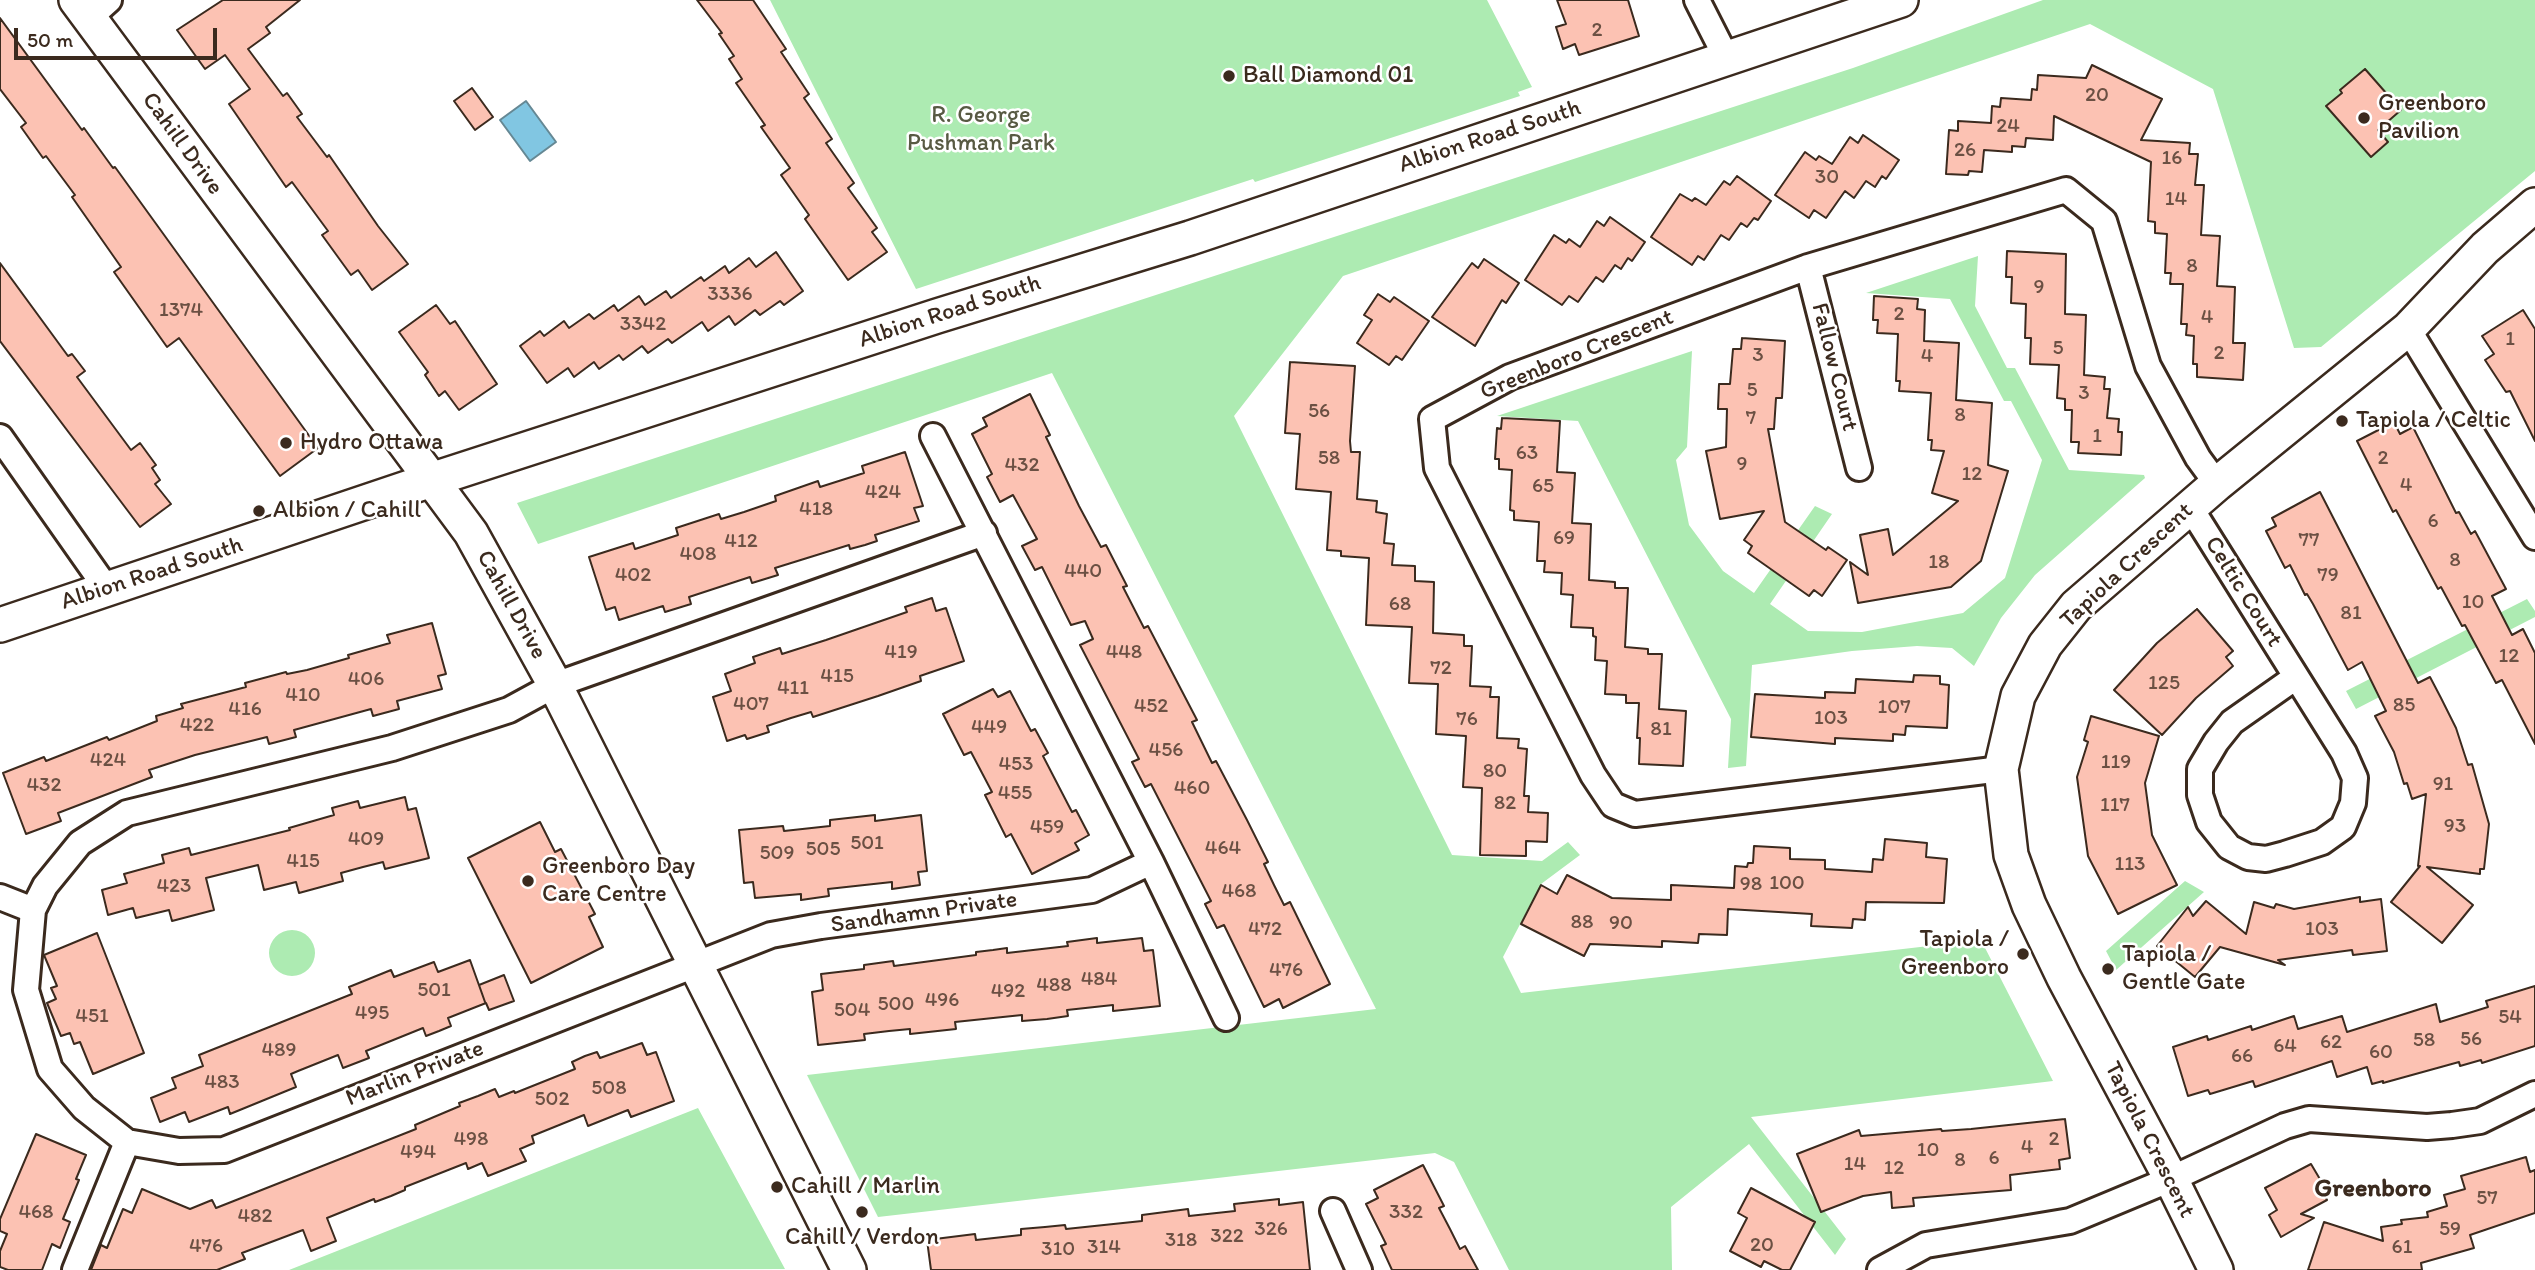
<!DOCTYPE html>
<html>
<head>
<meta charset="utf-8">
<style>
  body { margin:0 }
  #map { position:relative; width:2535px; height:1270px; overflow:hidden; background:#fff; font-family:Itim,sans-serif }
  canvas { display:block }
  .scale { position:absolute; left:14px; top:28px; width:203px; height:32px; box-sizing:border-box; border:4px solid #3b2a1e; border-top:0; padding-left:9px; font-size:21px; line-height:24px; white-space:nowrap; color:#3b2a1e; -webkit-text-stroke:5px #fff; paint-order:stroke }
</style>
</head>
<body>
<div id="map">
<canvas width="2535" height="1270"></canvas>
<div class="scale">50 m</div>
</div>
<script>
const ctx = document.querySelector('canvas').getContext('2d');
ctx.lineJoin = 'round';
function fillPath(path, color) {
  ctx.fillStyle = color;
  ctx.fill(path, 'evenodd');
}
function poly(rows) {
  const path = new Path2D();
  for (const r of rows) {
    if (r.length === 3) {
      path.moveTo(r[0] + r[2], r[1]);
      path.arc(r[0], r[1], r[2], 0, 2 * Math.PI);
      continue;
    }
    path.moveTo(r[0], r[1]);
    for (let i = 2; i < r.length; i += 2) path.lineTo(r[i], r[i + 1]);
  }
  return path;
}
function trace(path, color, width, dash) {
  ctx.strokeStyle = color;
  ctx.lineWidth = width;
  ctx.lineCap = dash ? 'butt' : 'round';
  ctx.setLineDash(dash || []);
  ctx.stroke(path);
}
function drawText(font, color, halo, rows, align = 'center') {
  ctx.font = font + ' Itim,sans-serif';
  ctx.lineWidth = 5;
  ctx.setLineDash([]);
  ctx.textBaseline = 'middle';
  ctx.strokeStyle = halo;
  ctx.fillStyle = color;
  for (const [text, x, y, turn = 0] of rows) {
    ctx.save();
    ctx.translate(x, y);
    ctx.rotate((+turn || 0) * Math.PI / 180);
    ctx.textAlign = isNaN(turn) ? turn : align;
    if (halo) ctx.strokeText(text, 0, 0);
    ctx.fillText(text, 0, 0);
    ctx.restore();
  }
}
fillPath(poly([
  [770,0,1487,0,1532,87,1518,92,1520,96,1255,182,1253,179,916,289],
  [2043,0,2535,0,2535,171,2321,347,2294,348,2213,89,2090,24,1343,276,1234,416,1452,855,1542,861,1568,842,1580,855,1541,884,1503,957,1521,993,1981,940,2053,1081,1751,1117,1846,1239,1835,1255,1749,1144,1671,1207,1672,1270,1509,1270,1454,1162,1435,1153,878,1217,807,1075,1376,1009,1052,373,538,544,517,503,1853,68],
  [1978,256,1975,306,2007,368,2015,368,2069,470,2144,475,2145,478,2035,575,2001,618,1974,666,1952,648,1917,646,1852,651,1752,665,1746,766,1728,768,1731,719,1578,421,1497,416,1692,351,1687,447,1676,460,1689,525,1723,571,1754,593,1815,506,1832,514,1770,604,1808,631,1862,632,1963,613,2005,578,2042,460,2011,401,2004,401,1950,299,1866,293],
  [2527,599,2535,611,2535,617,2356,709,2346,691],
  [2185,881,2204,892,2116,970,2106,951],
  [292,953,23],
  [698,1108,785,1269,289,1270]
]), '#adebb2');
const water = poly([
  [526,101,556,142,530,161,500,120,526,101]
]);
fillPath(water, '#81c6e2');
trace(water, '#658894', 2);
const building = poly([
  [223,0,300,0,266,27,270,33,248,49,283,96,287,93,302,114,297,117,327,157,329,155,378,226,408,264,372,290,358,270,351,275,322,235,328,231,292,182,286,187,229,104,250,89,225,55,205,69,177,30,223,0],
  [697,0,753,0,786,49,781,52,809,94,804,98,832,139,826,143,854,183,848,188,877,228,872,232,887,252,848,280,805,219,809,215,781,175,790,168,761,127,765,125,736,83,742,79,729,59,734,56,719,34,722,33,697,0],
  [1557,0,1628,0,1639,36,1579,55,1575,44,1563,49,1556,27,1566,24,1557,0],
  [0,18,82,130,84,128,113,168,115,167,318,448,280,476,179,338,167,347,114,272,121,267,72,197,75,195,46,156,43,158,21,127,26,123,0,89,0,18],
  [2092,65,2162,99,2141,140,2190,143,2189,154,2198,154,2195,185,2204,185,2201,235,2220,236,2217,286,2235,287,2233,343,2245,343,2243,380,2197,377,2197,364,2193,364,2194,336,2186,335,2187,324,2181,324,2183,284,2170,284,2171,273,2165,273,2167,234,2155,233,2155,222,2148,221,2151,162,2054,116,2053,140,2026,138,2025,147,2012,146,2012,152,1984,150,1982,172,1969,171,1968,175,1946,174,1949,130,1958,131,1958,121,1991,123,1992,106,2000,107,2001,98,2031,100,2032,89,2037,90,2038,75,2086,78,2092,65],
  [2365,69,2401,110,2378,130,2388,142,2371,157,2326,106,2342,93,2340,90,2365,69],
  [472,88,493,117,475,130,454,101,472,88],
  [1863,135,1899,160,1886,179,1882,176,1875,187,1866,181,1854,198,1845,191,1826,218,1814,210,1809,218,1775,195,1805,152,1816,160,1819,156,1832,164,1850,137,1858,143,1863,135],
  [1737,176,1771,201,1758,220,1754,218,1747,227,1741,223,1729,240,1721,235,1704,260,1698,256,1692,265,1651,237,1680,194,1692,201,1695,198,1706,205,1724,181,1730,185,1737,176],
  [1610,217,1645,242,1632,261,1628,258,1621,269,1615,265,1603,282,1596,277,1578,302,1569,296,1562,305,1525,280,1554,235,1566,243,1569,239,1580,247,1597,221,1604,226,1610,217],
  [2007,251,2066,254,2065,314,2086,315,2084,375,2105,377,2104,389,2110,389,2107,418,2119,419,2118,432,2122,432,2121,455,2078,453,2079,442,2071,442,2072,410,2065,410,2065,399,2057,398,2059,365,2030,364,2031,338,2025,338,2026,304,2011,303,2012,277,2006,277,2007,251],
  [776,252,803,291,784,305,780,301,760,315,755,310,735,325,729,316,708,331,702,322,672,343,668,339,648,353,642,346,623,360,619,355,599,369,594,362,574,377,568,368,547,383,520,346,540,331,544,336,564,321,569,328,589,314,594,319,614,305,618,311,639,296,645,305,666,291,671,298,701,277,704,281,725,266,729,273,749,258,756,267,776,252],
  [1484,259,1519,283,1506,303,1502,300,1475,346,1432,317,1472,263,1478,268,1484,259],
  [0,263,68,356,72,354,85,371,77,377,131,450,140,443,156,465,152,468,160,480,155,484,171,504,140,527,0,341,0,263],
  [1378,294,1390,302,1394,297,1429,321,1402,360,1396,356,1389,365,1357,343,1372,320,1364,315,1378,294],
  [1874,296,1918,299,1917,309,1925,310,1924,341,1959,343,1956,400,1992,403,1988,465,2008,471,1981,561,1951,587,1858,603,1850,562,1868,575,1860,535,1888,529,1893,555,1958,501,1932,493,1944,451,1931,450,1932,440,1928,440,1931,393,1899,391,1900,381,1896,381,1898,334,1877,333,1878,320,1873,320,1874,296],
  [436,305,450,324,455,321,497,384,459,410,445,391,439,396,425,375,428,372,399,332,436,305],
  [2523,310,2535,329,2535,441,2510,391,2506,392,2485,360,2494,354,2482,336,2523,310],
  [1742,338,1785,341,1782,398,1776,398,1774,429,1768,429,1785,522,1826,550,1828,547,1847,560,1822,596,1814,590,1809,596,1748,553,1752,546,1744,540,1764,511,1720,519,1706,451,1726,447,1727,409,1718,409,1719,384,1730,384,1733,349,1741,349,1742,338],
  [1290,362,1355,366,1350,441,1351,452,1360,452,1357,499,1377,501,1376,512,1387,514,1384,543,1394,544,1392,565,1415,566,1415,581,1434,582,1433,633,1464,635,1464,646,1472,646,1470,686,1491,687,1490,697,1499,697,1497,738,1519,739,1518,748,1527,749,1524,796,1529,796,1528,812,1548,813,1547,842,1526,841,1526,856,1480,855,1482,788,1463,787,1466,736,1436,734,1438,684,1409,683,1412,627,1366,625,1369,558,1341,556,1341,551,1327,550,1331,492,1296,489,1300,434,1285,433,1290,362],
  [1030,394,1050,435,1046,437,1079,506,1101,547,1106,545,1127,586,1123,587,1144,628,1148,626,1197,720,1192,722,1212,763,1216,761,1247,820,1268,862,1264,864,1274,885,1284,905,1290,902,1330,984,1283,1008,1279,999,1264,1007,1224,925,1217,928,1205,904,1211,901,1151,784,1145,787,1132,762,1139,759,1080,645,1093,639,1085,621,1071,625,1042,567,1035,570,1022,546,1037,539,1013,495,1000,502,987,477,992,474,972,434,987,426,983,418,1030,394],
  [1502,418,1560,421,1557,472,1575,473,1572,523,1591,524,1589,580,1615,582,1615,588,1628,588,1625,647,1648,649,1648,654,1662,654,1659,709,1686,711,1683,766,1639,764,1640,738,1637,738,1639,703,1626,703,1626,695,1605,694,1607,661,1595,660,1596,637,1593,636,1593,628,1571,627,1573,595,1561,594,1562,573,1544,572,1545,561,1537,561,1539,522,1514,520,1514,511,1510,510,1512,470,1499,469,1499,459,1495,459,1497,428,1501,429,1502,418],
  [2394,422,2400,434,2413,427,2456,513,2459,512,2471,534,2475,531,2506,589,2492,596,2512,635,2523,629,2535,653,2535,744,2502,680,2496,683,2465,625,2462,626,2441,587,2438,589,2396,510,2393,512,2357,441,2394,422],
  [905,452,923,506,914,508,919,521,875,535,877,541,865,545,850,549,849,545,775,568,778,575,752,583,750,577,689,597,691,604,665,612,663,606,619,620,615,607,606,610,589,557,633,543,635,549,678,535,676,528,719,514,721,519,744,512,776,501,775,496,818,481,820,487,864,473,862,466,905,452],
  [2320,492,2418,683,2430,677,2441,698,2456,728,2468,765,2472,764,2489,824,2484,869,2480,869,2480,874,2427,867,2473,905,2442,943,2391,902,2420,866,2418,866,2426,794,2412,799,2407,783,2404,784,2394,752,2375,716,2386,711,2362,662,2348,670,2313,604,2307,594,2305,595,2290,565,2285,568,2266,531,2276,526,2272,518,2320,492],
  [932,598,936,611,946,608,964,661,920,676,921,681,878,696,813,717,811,712,791,718,767,726,769,732,747,739,745,735,727,741,713,697,731,691,725,674,755,663,753,657,780,648,782,654,826,640,907,612,905,607,932,598],
  [2197,609,2233,651,2226,657,2233,666,2196,698,2162,735,2114,690,2157,643,2197,609],
  [432,623,446,674,438,676,442,689,397,701,399,709,373,716,371,709,294,730,296,737,269,744,267,737,195,755,149,770,152,777,58,813,61,821,26,834,3,773,44,757,46,761,107,737,109,740,157,721,156,716,183,708,181,704,246,687,245,683,286,672,287,674,307,670,349,658,348,655,390,643,387,635,432,623],
  [1914,675,1940,676,1940,684,1949,685,1947,728,1906,726,1905,735,1893,734,1893,741,1835,738,1835,744,1751,737,1755,694,1825,698,1825,692,1855,693,1856,679,1913,682,1914,675],
  [993,689,998,697,1010,691,1031,731,1035,729,1048,753,1043,756,1058,785,1072,812,1076,810,1089,835,1075,843,1079,850,1032,874,1011,834,1006,837,985,795,992,792,971,752,964,755,943,714,993,689],
  [2091,716,2159,736,2145,783,2152,835,2177,885,2118,914,2088,856,2077,777,2088,742,2084,740,2091,716],
  [405,797,408,810,416,808,429,858,385,869,383,862,363,867,341,873,343,881,299,893,296,882,264,890,258,865,206,878,214,910,172,921,169,910,136,918,133,908,108,915,102,890,127,883,124,874,164,863,162,855,189,848,191,855,290,830,289,828,334,815,332,808,358,801,360,808,405,797],
  [875,815,875,821,921,815,927,871,918,872,920,885,892,889,892,882,828,889,829,896,801,900,801,894,755,898,753,882,744,883,739,830,783,826,784,831,830,826,830,820,875,815],
  [540,822,555,852,561,849,595,914,589,917,603,947,531,983,468,858,540,822],
  [1885,839,1927,843,1926,857,1947,859,1944,903,1866,902,1865,920,1853,919,1852,928,1811,926,1812,914,1728,909,1727,935,1699,934,1698,943,1662,941,1662,947,1590,944,1584,956,1521,924,1541,885,1557,894,1567,875,1612,898,1671,900,1671,885,1734,888,1735,866,1747,867,1748,863,1753,863,1754,846,1790,848,1790,859,1825,860,1825,869,1872,872,1873,859,1883,860,1885,839],
  [2360,897,2360,902,2381,899,2387,951,2353,955,2352,950,2278,960,2285,965,2220,947,2195,977,2157,946,2188,907,2193,916,2206,901,2246,934,2254,902,2274,908,2276,904,2294,909,2360,897],
  [97,933,144,1053,93,1074,80,1042,74,1044,70,1033,61,1036,47,1003,56,999,51,988,57,986,44,955,97,933],
  [1097,938,1097,943,1142,938,1144,951,1153,950,1160,1006,1113,1011,1113,1005,1067,1010,1068,1016,1047,1019,1022,1021,1022,1015,955,1022,956,1029,910,1034,910,1029,889,1031,864,1034,865,1040,818,1045,812,992,823,990,821,974,864,969,864,965,893,961,894,966,976,955,976,952,993,950,1007,948,1007,953,1068,946,1067,942,1097,938],
  [470,960,485,1002,479,985,504,975,514,1001,489,1010,486,1003,448,1018,451,1026,439,1031,426,1036,423,1028,366,1051,369,1058,343,1068,338,1055,298,1071,291,1074,296,1087,230,1114,228,1107,189,1122,185,1112,160,1122,151,1098,176,1088,172,1078,203,1066,199,1055,352,994,349,987,391,970,394,977,434,962,438,972,470,960],
  [2535,986,2535,1046,2482,1063,2481,1060,2460,1066,2459,1062,2383,1083,2383,1081,2372,1084,2367,1067,2337,1077,2332,1061,2255,1087,2253,1081,2210,1094,2208,1090,2188,1096,2173,1047,2207,1036,2208,1040,2251,1026,2252,1030,2294,1016,2298,1029,2342,1016,2347,1032,2436,1004,2440,1022,2488,1007,2486,1001,2535,986],
  [642,1043,647,1055,656,1052,674,1101,631,1117,628,1110,588,1126,584,1115,532,1136,534,1143,520,1149,526,1161,488,1176,482,1163,468,1169,466,1163,405,1187,405,1190,391,1196,375,1202,374,1199,327,1218,336,1241,311,1251,303,1230,242,1253,245,1259,217,1270,91,1270,101,1245,107,1248,123,1209,132,1213,142,1189,190,1209,212,1200,216,1208,416,1129,415,1125,460,1106,459,1103,478,1096,495,1089,499,1097,514,1091,515,1093,575,1069,572,1062,585,1056,597,1052,600,1058,642,1043],
  [2065,1119,2070,1158,2059,1160,2060,1169,2010,1175,2011,1190,1913,1198,1914,1206,1892,1208,1891,1192,1863,1196,1821,1212,1797,1154,1859,1130,1861,1136,1941,1129,1942,1131,1971,1129,2065,1119],
  [36,1134,86,1155,76,1179,79,1180,63,1219,70,1222,60,1248,52,1244,42,1270,8,1270,0,1267,0,1251,7,1234,0,1231,0,1219,36,1134],
  [2526,1157,2530,1172,2535,1170,2535,1213,2470,1235,2474,1248,2421,1263,2422,1270,2308,1270,2324,1222,2383,1241,2381,1227,2402,1224,2401,1220,2428,1217,2427,1212,2447,1206,2444,1195,2465,1189,2461,1176,2526,1157],
  [2311,1164,2324,1186,2321,1188,2327,1200,2301,1214,2314,1218,2281,1237,2269,1215,2277,1210,2265,1188,2311,1164],
  [1423,1165,1444,1206,1439,1208,1450,1229,1460,1249,1465,1246,1478,1270,1392,1270,1381,1246,1386,1244,1366,1204,1378,1198,1374,1190,1423,1165],
  [1751,1188,1815,1222,1790,1270,1782,1270,1764,1261,1761,1267,1730,1251,1747,1218,1738,1213,1751,1188],
  [1279,1199,1279,1205,1303,1202,1310,1270,931,1270,927,1240,975,1234,976,1240,1021,1235,1021,1229,1045,1227,1065,1225,1066,1229,1142,1221,1142,1215,1188,1209,1189,1216,1235,1211,1234,1204,1279,1199]
]);
fillPath(building, '#fcc2b3');
trace(building, '#3b2a1e', 2);
const street = poly([
  [1697,0,1727,59],
  [89,18,109,0],
  [1808,267,1859,468],
  [2408,329,2535,537],
  [933,436,1151,862,1226,1018],
  [0,437,107,589],
  [2190,507,2344,753,2355,778,2353,803,2343,827,2322,842,2285,854,2266,859,2248,857,2229,847,2209,822,2200,795,2200,769,2216,742,2232,722,2296,677],
  [984,533,555,685,509,710,392,748,127,813,80,843,45,886,33,910,26,990,50,1069,84,1108,127,1142,179,1151,224,1150,771,935,821,926,1092,890,1151,862],
  [2001,769,1635,814,1613,805,1593,775,1437,468,1432,419,1510,377,1808,267,2066,190,2104,221,2148,366,2198,458,2217,484],
  [0,897,33,910],
  [1333,1211,1359,1270],
  [75,1270,127,1142],
  [1880,1270,1926,1245,2070,1221,2171,1179,2285,1126,2309,1119,2427,1127,2452,1125,2480,1121,2535,1094]
]);
const secondary = poly([
  [76,0,471,533,555,685,849,1270],
  [0,625,431,480,937,316,1190,238,1901,0],
  [2216,1270,2171,1179,2064,978,2029,905,2011,855,2001,769,2018,696,2045,645,2076,606,2217,484,2408,329,2485,248,2535,205]
]);
trace(street, '#3b2a1e', 30);
trace(secondary, '#3b2a1e', 38);
trace(street, '#fff', 24);
trace(secondary, '#fff', 33);
for (const [x, y, r, color] of [
  [1229,76,7,"#3b2a1e"],
  [2364,118,7,"#3b2a1e"],
  [2342,421,7,"#3b2a1e"],
  [286,443,7,"#3b2a1e"],
  [259,511,7,"#3b2a1e"],
  [528,881,7,"#3b2a1e"],
  [2023,954,7,"#3b2a1e"],
  [2108,969,7,"#3b2a1e"],
  [777,1187,7,"#3b2a1e"],
  [862,1212,7,"#3b2a1e"]
]) {
  const dot = new Path2D();
  dot.arc(x, y, r, 0, 2 * Math.PI);
  ctx.fillStyle = color;
  ctx.fill(dot);
  trace(dot, '#fff', 2.5);
}
drawText('21px', '#6b5043', null, [
  ["2",1597,31],
  ["20",2097,96],
  ["24",2008,127],
  ["26",1965,151],
  ["16",2172,159],
  ["30",1827,178],
  ["14",2176,200],
  ["8",2192,267],
  ["9",2039,288],
  ["3336",730,295],
  ["1374",181,311],
  ["2",1899,315],
  ["4",2207,318],
  ["3342",643,325],
  ["1",2510,340],
  ["5",2058,349],
  ["2",2219,354],
  ["3",1758,356],
  ["4",1927,357],
  ["5",1752,391],
  ["3",2084,394],
  ["56",1319,412],
  ["8",1960,416],
  ["7",1751,419],
  ["1",2097,437],
  ["63",1527,454],
  ["58",1329,459],
  ["2",2383,459],
  ["9",1742,465],
  ["432",1022,466],
  ["12",1972,475],
  ["4",2406,486],
  ["65",1543,487],
  ["424",883,493],
  ["418",816,510],
  ["6",2433,522],
  ["69",1564,539],
  ["77",2309,541],
  ["412",741,542],
  ["408",698,555],
  ["8",2455,561],
  ["18",1939,563],
  ["440",1083,572],
  ["402",633,576],
  ["79",2328,576],
  ["10",2473,603],
  ["68",1400,605],
  ["81",2351,614],
  ["419",901,653],
  ["448",1124,653],
  ["12",2509,657],
  ["72",1441,669],
  ["415",837,677],
  ["406",366,680],
  ["125",2164,684],
  ["411",793,689],
  ["410",303,696],
  ["407",751,705],
  ["85",2404,706],
  ["452",1151,707],
  ["107",1894,708],
  ["416",245,710],
  ["103",1831,719],
  ["76",1467,720],
  ["422",197,726],
  ["449",989,728],
  ["81",1661,730],
  ["456",1166,751],
  ["424",108,761],
  ["119",2116,763],
  ["453",1016,765],
  ["80",1495,772],
  ["91",2443,785],
  ["432",44,786],
  ["460",1192,789],
  ["455",1015,794],
  ["82",1505,804],
  ["117",2115,806],
  ["93",2455,827],
  ["459",1047,828],
  ["409",366,840],
  ["501",867,844],
  ["464",1223,849],
  ["505",823,850],
  ["509",777,854],
  ["415",303,862],
  ["113",2130,865],
  ["100",1787,884],
  ["98",1751,885],
  ["423",174,887],
  ["468",1239,892],
  ["88",1582,923],
  ["90",1621,924],
  ["472",1265,930],
  ["103",2322,930],
  ["476",1286,971],
  ["484",1099,980],
  ["488",1054,986],
  ["501",434,991],
  ["492",1008,992],
  ["496",942,1001],
  ["500",896,1005],
  ["504",852,1011],
  ["495",372,1014],
  ["451",92,1017],
  ["54",2510,1018],
  ["56",2471,1040],
  ["58",2424,1041],
  ["62",2331,1043],
  ["64",2285,1047],
  ["489",279,1051],
  ["60",2381,1053],
  ["66",2242,1057],
  ["483",222,1083],
  ["508",609,1089],
  ["502",552,1100],
  ["498",471,1140],
  ["2",2054,1140],
  ["4",2027,1148],
  ["10",1928,1151],
  ["494",418,1153],
  ["6",1994,1159],
  ["8",1960,1161],
  ["14",1855,1165],
  ["12",1894,1169],
  ["57",2487,1199],
  ["468",36,1213],
  ["332",1406,1213],
  ["482",255,1217],
  ["326",1271,1230],
  ["59",2450,1230],
  ["322",1227,1237],
  ["318",1181,1241],
  ["20",1762,1246],
  ["476",206,1247],
  ["314",1104,1248],
  ["61",2402,1248],
  ["310",1058,1250]
]);
drawText('24px', '#3b2a1e', '#fff', [
  ["Ball Diamond 01",1243,76],
  ["Greenboro",2378,104],
  ["Pavilion",2378,132],
  ["Tapiola / Celtic",2356,421],
  ["Hydro Ottawa",300,443],
  ["Albion / Cahill",273,511],
  ["Greenboro Day",542,867],
  ["Care Centre",542,895],
  ["Tapiola /",2009,940,"right"],
  ["Greenboro",2009,968,"right"],
  ["Tapiola /",2122,955],
  ["Gentle Gate",2122,983],
  ["Cahill / Marlin",791,1187],
  ["Cahill / Verdon",862,1238,"center"]
], 'left');
drawText('24px', '#585a43', '#fff', [
  ["R. George",981,116],
  ["Pushman Park",981,144]
]);
drawText('24px', '#3b2a1e', '#fff', [
  ["Albion Road South",1490,137,-18],
  ["Cahill Drive",182,144,54],
  ["Albion Road South",950,312,-18],
  ["Greenboro Crescent",1577,355,-22],
  ["Fallow Court",1834,367,76],
  ["Tapiola Crescent",2127,566,-43],
  ["Albion Road South",152,574,-18],
  ["Celtic Court",2243,592,58],
  ["Cahill Drive",511,605,61],
  ["Sandhamn Private",924,913,-8],
  ["Marlin Private",415,1074,-21],
  ["Tapiola Crescent",2149,1140,63]
]);
drawText('bold 26px', '#3b2a1e', '#fff', [
  ["Greenboro",2373,1189]
]);
</script>
</body>
</html>
